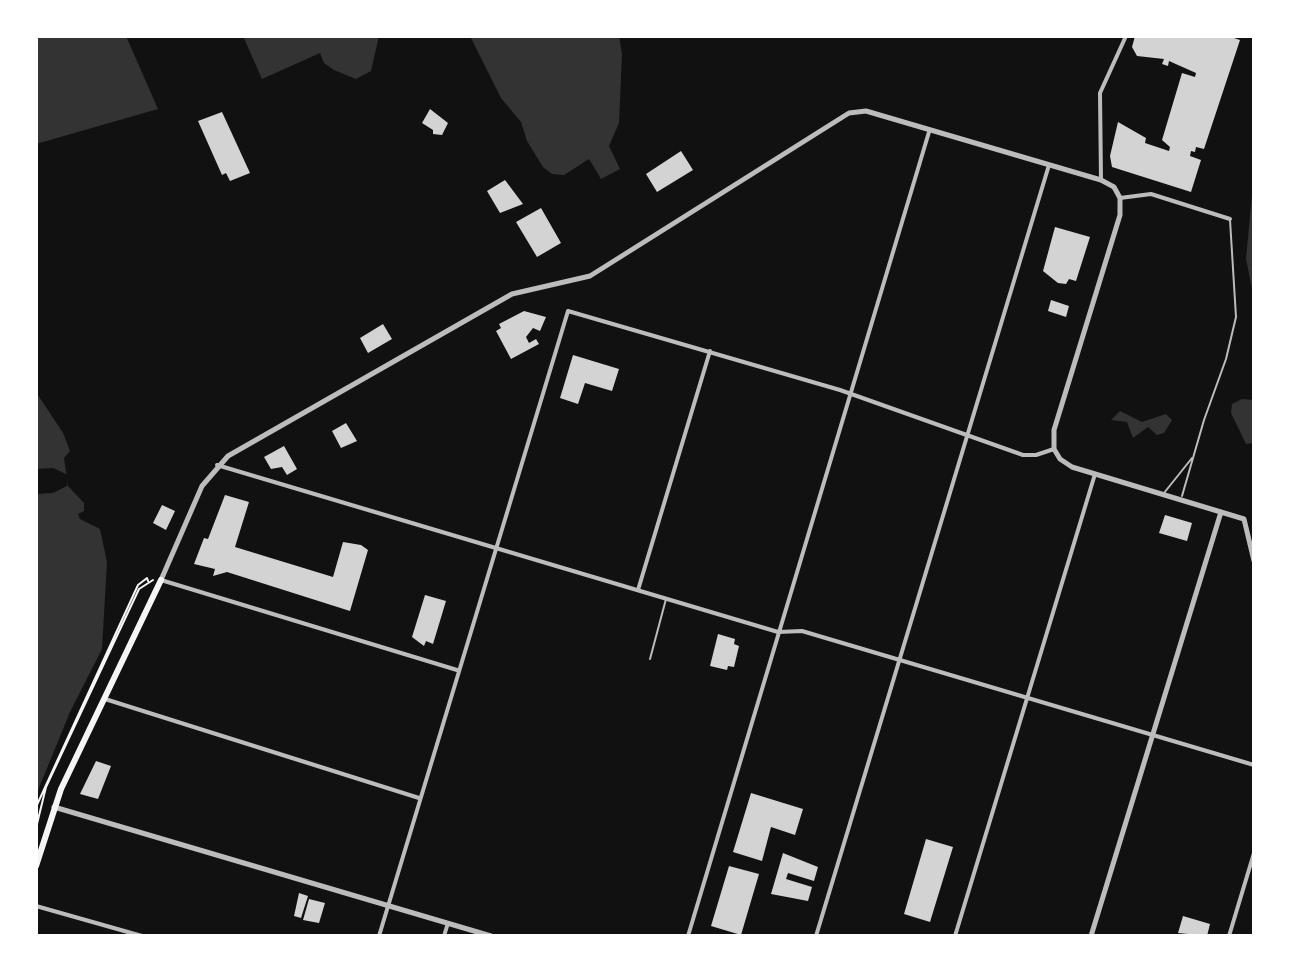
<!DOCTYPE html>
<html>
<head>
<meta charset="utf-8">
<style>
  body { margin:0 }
  #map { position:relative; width:1290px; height:972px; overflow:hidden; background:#111; font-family:"DejaVu Sans",sans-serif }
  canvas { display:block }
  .frame { position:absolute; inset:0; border:38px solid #fff; pointer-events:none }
</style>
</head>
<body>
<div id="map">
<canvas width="1290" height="972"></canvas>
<div class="frame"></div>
</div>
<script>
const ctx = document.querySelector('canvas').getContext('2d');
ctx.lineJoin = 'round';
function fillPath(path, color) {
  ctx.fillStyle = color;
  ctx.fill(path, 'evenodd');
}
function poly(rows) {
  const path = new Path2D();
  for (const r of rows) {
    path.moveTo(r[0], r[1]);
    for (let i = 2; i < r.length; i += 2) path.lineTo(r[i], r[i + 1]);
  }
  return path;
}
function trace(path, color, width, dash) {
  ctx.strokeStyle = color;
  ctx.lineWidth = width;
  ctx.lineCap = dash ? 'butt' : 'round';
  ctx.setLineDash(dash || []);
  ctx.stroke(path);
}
fillPath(poly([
  [36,36,126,36,158,109,36,144],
  [243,36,379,36,371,71,356,79,334,70,324,63,320,53,262,79],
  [470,36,619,36,622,54,619,123,609,146,620,169,601,179,589,159,564,175,552,174,543,167,527,141,521,122,501,98],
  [1254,173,1254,298,1246,259],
  [36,392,63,433,70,451,64,458,68,486,84,503,84,511,78,514,80,519,100,529,107,562,102,649,70,712,36,795],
  [1242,399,1254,400,1254,443,1246,444,1231,413,1232,404],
  [1120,411,1142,422,1166,414,1172,420,1164,433,1157,435,1148,427,1133,438,1127,422,1111,420]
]), '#333');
fillPath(poly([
  [53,468,68,475,67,486,53,493,36,494,36,469]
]), '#111');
fillPath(poly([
  [1135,36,1228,36,1240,40,1204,149,1196,147,1195,152,1191,151,1190,156,1201,160,1191,192,1112,167,1110,156,1118,122,1146,138,1145,143,1169,151,1170,147,1162,140,1182,73,1195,77,1196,73,1169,61,1168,66,1162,64,1164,59,1137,56,1132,47],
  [430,109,448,123,442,135,433,134,433,130,422,123],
  [222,112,250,173,230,181,226,173,222,175,198,121],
  [681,151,693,170,657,192,646,174],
  [505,180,523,204,500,213,487,191],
  [541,208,561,243,537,257,516,222],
  [1055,227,1090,237,1076,281,1069,279,1066,284,1058,283,1043,271],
  [1051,300,1069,306,1066,317,1048,311],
  [524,311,546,317,540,331,533,328,526,337,529,343,536,339,539,344,511,359,496,331,501,328,499,324],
  [383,324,392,339,368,353,360,338],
  [573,355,619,369,612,391,585,383,578,404,560,398],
  [346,423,357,441,341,448,332,431],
  [284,446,297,469,287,475,282,467,271,469,264,457],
  [225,495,249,502,235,547,333,577,343,542,361,545,368,550,350,611,227,572,213,576,215,569,194,564,204,538,208,539],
  [162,505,175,511,166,530,153,523],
  [1165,515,1192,523,1187,541,1159,533],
  [425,595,446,601,433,644,426,641,424,646,412,637],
  [718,634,735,639,734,644,739,646,734,667,728,666,727,670,710,666],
  [96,761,111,766,98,799,80,794],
  [751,793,803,809,795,835,771,827,762,861,733,852],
  [926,839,953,847,930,922,904,914],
  [783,853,818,867,814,881,788,873,786,879,812,887,808,901,771,894],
  [729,866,759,874,741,935,711,926],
  [299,893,308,896,301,918,294,916],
  [309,899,325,903,319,923,303,920],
  [1183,916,1210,924,1207,936,1178,933]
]), '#d3d3d3');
trace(poly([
  [36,807,138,585,147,578,148,581],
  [36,828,46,787,139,589,153,580]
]), '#f5f5f5', 2);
trace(poly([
  [1164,493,1192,458],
  [1182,496,1204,420,1226,359,1236,317,1230,220],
  [650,659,666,599]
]), '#bcbcbc', 2);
trace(poly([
  [1101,180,1100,93,1126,36],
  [1120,198,1151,194,1230,219],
  [217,465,778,632,802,631,1254,765],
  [161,580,457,670],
  [638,590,710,351],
  [105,699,419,798],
  [36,906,142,936],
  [379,936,568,311,840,390,1023,455,1036,455,1054,449],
  [444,936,448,923],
  [688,936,929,132],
  [816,936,1049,165],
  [955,936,1095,474],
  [1229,936,1254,853]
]), '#bcbcbc', 4);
trace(poly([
  [161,580,202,486,228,456,512,294,590,276,849,113,866,111,1101,180,1114,187,1120,198,1120,215,1054,430,1054,449,1060,459,1072,467,1244,519,1254,561],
  [54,807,491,936],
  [1091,936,1221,512]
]), '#bcbcbc', 5);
trace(poly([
  [36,866,61,789,161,580]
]), '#f5f5f5', 6);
</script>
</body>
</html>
